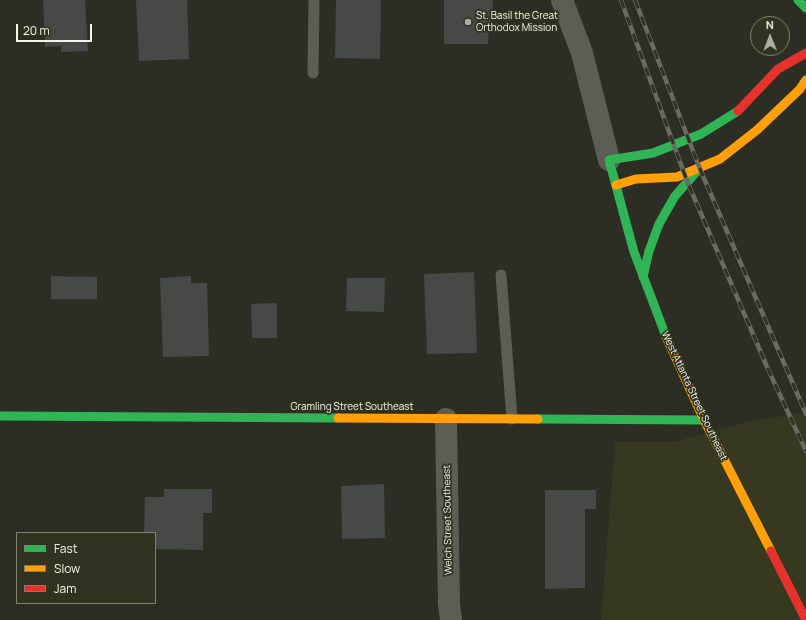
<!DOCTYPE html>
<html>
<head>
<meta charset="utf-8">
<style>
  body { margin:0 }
  #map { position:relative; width:806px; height:620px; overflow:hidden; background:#2d2e23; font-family:Manrope,sans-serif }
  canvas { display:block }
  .legend { position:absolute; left:16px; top:532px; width:140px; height:72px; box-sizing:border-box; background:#31321f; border:1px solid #7f806f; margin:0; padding:5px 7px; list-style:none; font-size:12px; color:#f3f5e8 }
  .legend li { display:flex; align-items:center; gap:8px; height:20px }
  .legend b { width:20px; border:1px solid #7f806f }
  .north { position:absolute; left:750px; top:16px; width:40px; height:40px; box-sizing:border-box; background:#31321f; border:1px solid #7f806f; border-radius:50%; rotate:359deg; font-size:11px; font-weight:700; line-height:16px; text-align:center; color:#f3f5e8 }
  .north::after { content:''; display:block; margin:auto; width:14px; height:18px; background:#aeafa3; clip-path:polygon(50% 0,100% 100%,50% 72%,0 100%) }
  .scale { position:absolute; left:16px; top:24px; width:76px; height:18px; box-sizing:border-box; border:2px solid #f3f5e8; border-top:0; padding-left:5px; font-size:12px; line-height:14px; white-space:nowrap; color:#f3f5e8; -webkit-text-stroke:3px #31321f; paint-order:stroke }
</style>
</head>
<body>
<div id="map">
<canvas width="806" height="620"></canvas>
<ul class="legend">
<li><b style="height:5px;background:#30b455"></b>Fast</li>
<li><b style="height:5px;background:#ff9f0a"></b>Slow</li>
<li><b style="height:5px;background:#e5322d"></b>Jam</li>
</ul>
<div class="north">N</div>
<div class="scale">20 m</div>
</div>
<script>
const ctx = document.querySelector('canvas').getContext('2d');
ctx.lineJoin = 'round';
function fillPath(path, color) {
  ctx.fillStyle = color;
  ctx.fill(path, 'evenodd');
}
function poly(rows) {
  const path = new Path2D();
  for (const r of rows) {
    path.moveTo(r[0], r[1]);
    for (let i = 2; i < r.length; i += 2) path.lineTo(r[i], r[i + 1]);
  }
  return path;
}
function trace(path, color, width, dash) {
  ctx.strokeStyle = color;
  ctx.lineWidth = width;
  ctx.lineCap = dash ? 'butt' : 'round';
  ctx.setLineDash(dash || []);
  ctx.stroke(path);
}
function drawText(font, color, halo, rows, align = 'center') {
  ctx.font = font + ' Manrope,sans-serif';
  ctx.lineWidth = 3.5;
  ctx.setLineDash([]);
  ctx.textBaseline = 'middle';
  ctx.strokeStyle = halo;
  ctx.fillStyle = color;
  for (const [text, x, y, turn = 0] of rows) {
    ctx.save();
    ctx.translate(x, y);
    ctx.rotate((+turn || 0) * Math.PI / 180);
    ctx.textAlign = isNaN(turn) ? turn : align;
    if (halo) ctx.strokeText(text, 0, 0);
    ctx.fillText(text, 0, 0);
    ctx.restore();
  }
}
fillPath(poly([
  [806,412,806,620,601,620,615,442,674,442,747,422]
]), '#36381f');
fillPath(poly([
  [43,0,85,0,88,51,61,52,61,46,45,47],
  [136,0,187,0,189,59,139,61],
  [336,0,381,0,380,59,335,58],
  [444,0,493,0,492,27,489,27,488,44,444,44],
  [474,272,477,353,427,354,424,274],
  [51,276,97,277,97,299,51,299],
  [191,276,191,283,207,283,209,356,163,357,160,278],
  [347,278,385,278,384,312,346,311],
  [277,303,277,338,252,338,251,304],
  [384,484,385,538,342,539,341,486],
  [164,489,212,489,212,513,203,513,203,550,155,549,155,533,144,533,145,497,164,497],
  [545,490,596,490,596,509,585,509,585,588,545,589]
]), '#464946');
trace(poly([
  [313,73,314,0],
  [501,275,512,419]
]), '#5d5d56', 11);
trace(poly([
  [562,0,582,53,609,160],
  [446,419,449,604,451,620]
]), '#5d5d56', 22);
trace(poly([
  [798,0,806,8],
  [643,277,649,251,659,224,675,196,698,170],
  [667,339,634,252,609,160,653,153,701,134,738,111],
  [0,416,338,418],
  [538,419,704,420]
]), '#30b455', 9);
trace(poly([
  [616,185,636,179,677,177,720,159,757,130,800,89,806,80],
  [667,339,704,420,771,551],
  [338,418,538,419]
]), '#ff9f0a', 9);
trace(poly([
  [738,111,778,69,806,53],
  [771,551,806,620]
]), '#e5322d', 9);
const rail = poly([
  [621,0,687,181,768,369,806,451],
  [635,0,700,169,806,414]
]);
trace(rail, '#6a6a64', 4.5);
trace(rail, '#31321f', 3, [9]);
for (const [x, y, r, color] of [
  [468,22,4,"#aeafa3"]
]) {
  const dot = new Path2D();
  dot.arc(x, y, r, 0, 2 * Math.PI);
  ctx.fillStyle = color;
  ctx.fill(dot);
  trace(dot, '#31321f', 1.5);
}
drawText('10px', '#f3f5e8', '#31321f', [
  ["St. Basil the Great",476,16],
  ["Orthodox Mission",476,28]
], 'left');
drawText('10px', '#f3f5e8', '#31321f', [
  ["West Atlanta Street Southeast",694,396,65],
  ["Gramling Street Southeast",352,407],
  ["Welch Street Southeast",448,520,-91]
]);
</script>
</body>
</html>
